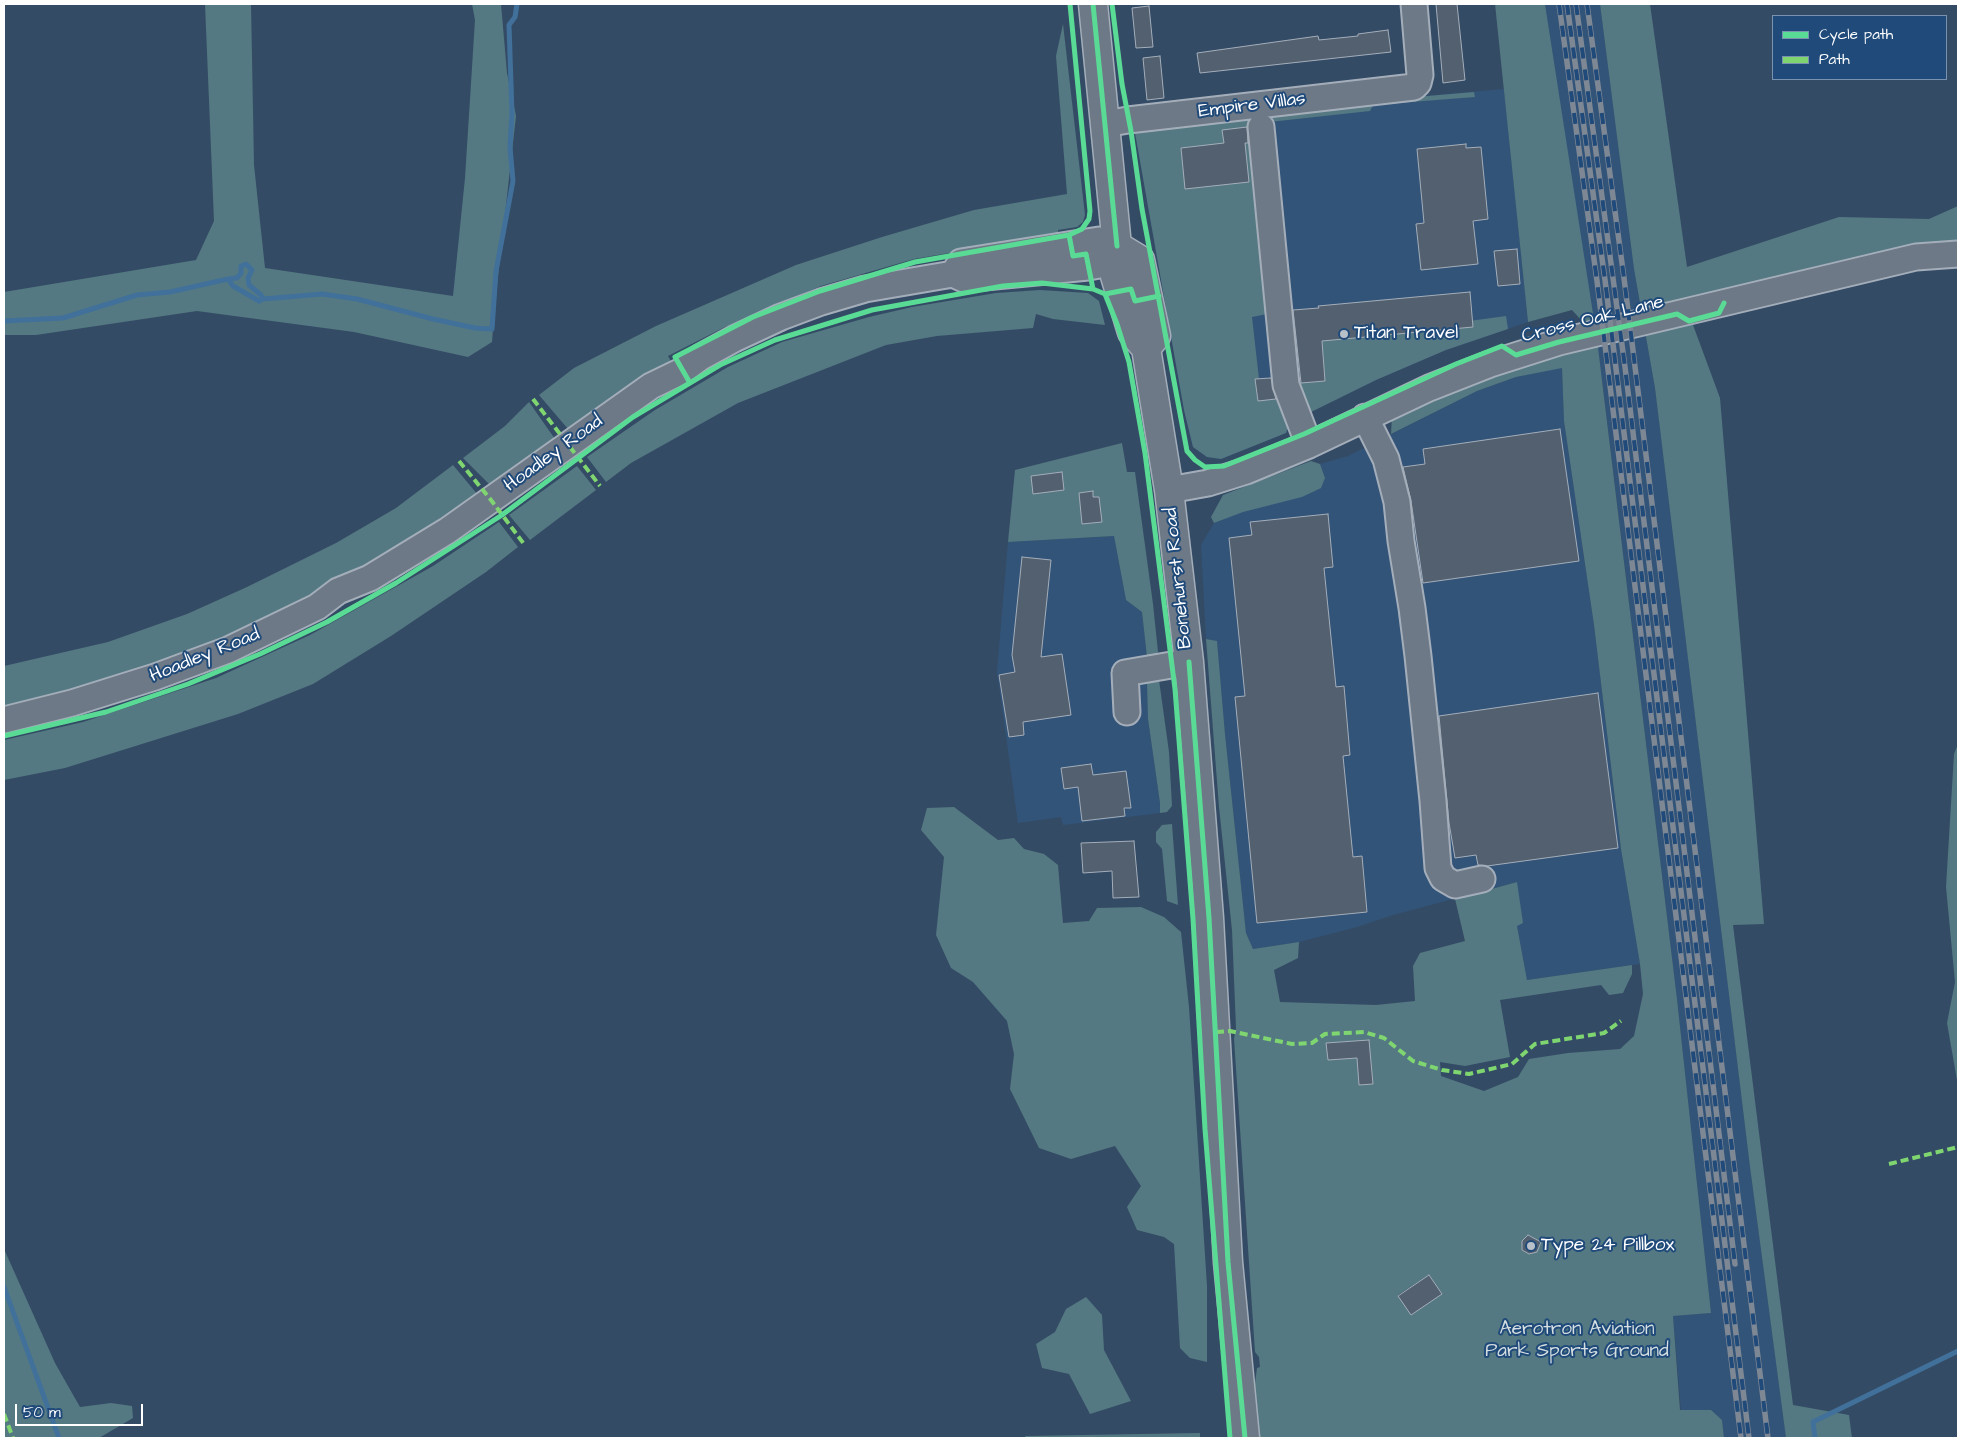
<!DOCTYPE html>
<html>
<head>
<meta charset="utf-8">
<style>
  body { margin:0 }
  #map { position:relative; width:1962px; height:1442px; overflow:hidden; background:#344b65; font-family:"Architects Daughter",sans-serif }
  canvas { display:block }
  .frame { position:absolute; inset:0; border:5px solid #fff; pointer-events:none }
  .legend { position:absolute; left:1772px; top:15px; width:175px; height:65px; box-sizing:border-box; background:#1f4a7a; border:1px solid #7992af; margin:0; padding:6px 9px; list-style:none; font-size:15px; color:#fff }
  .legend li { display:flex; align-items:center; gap:10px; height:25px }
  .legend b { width:25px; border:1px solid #7992af }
  .scale { position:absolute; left:15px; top:1404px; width:128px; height:22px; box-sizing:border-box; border:2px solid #fff; border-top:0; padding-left:6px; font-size:15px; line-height:18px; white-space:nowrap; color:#fff; -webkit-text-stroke:4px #1f4a7a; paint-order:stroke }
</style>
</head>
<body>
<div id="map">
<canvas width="1962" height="1442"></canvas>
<div class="frame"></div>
<ul class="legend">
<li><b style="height:6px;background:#5adb95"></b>Cycle path</li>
<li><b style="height:6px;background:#7fd670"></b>Path</li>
</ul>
<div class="scale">50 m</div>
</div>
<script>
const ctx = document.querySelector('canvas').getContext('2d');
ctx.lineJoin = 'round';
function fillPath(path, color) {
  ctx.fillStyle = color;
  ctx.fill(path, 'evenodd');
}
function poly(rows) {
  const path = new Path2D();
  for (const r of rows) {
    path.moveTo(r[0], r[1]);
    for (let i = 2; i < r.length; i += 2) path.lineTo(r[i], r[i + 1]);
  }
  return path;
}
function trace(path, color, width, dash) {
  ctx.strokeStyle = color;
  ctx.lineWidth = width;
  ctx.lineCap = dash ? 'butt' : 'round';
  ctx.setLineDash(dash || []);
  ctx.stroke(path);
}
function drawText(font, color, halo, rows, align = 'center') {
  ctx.font = font + ' "Architects Daughter",sans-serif';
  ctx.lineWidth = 4;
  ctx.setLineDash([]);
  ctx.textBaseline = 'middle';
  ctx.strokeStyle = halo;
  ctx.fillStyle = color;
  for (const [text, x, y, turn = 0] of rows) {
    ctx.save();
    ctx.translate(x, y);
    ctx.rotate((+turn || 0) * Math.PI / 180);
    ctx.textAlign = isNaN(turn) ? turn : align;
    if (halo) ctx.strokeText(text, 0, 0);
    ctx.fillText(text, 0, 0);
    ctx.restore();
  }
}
fillPath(poly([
  [1545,4,1600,4,1634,269,1655,388,1750,1167,1786,1438,1724,1438,1722,1420,1681,1411,1673,1316,1711,1313,1677,999,1603,387],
  [1504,89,1528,322,1446,350,1376,380,1290,422,1286,433,1221,459,1207,457,1193,447,1184,410,1134,127,1346,103],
  [1562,367,1564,421,1594,625,1621,849,1640,964,1527,980,1517,926,1517,882,1393,915,1357,927,1299,942,1253,949,1246,933,1225,734,1217,641,1206,639,1201,545,1214,523,1325,478,1320,464,1348,456,1477,391,1516,377],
  [1114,536,1126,600,1142,612,1147,657,1148,719,1160,803,1160,813,1063,825,1061,817,1018,823,997,671,1008,542]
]), '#335479');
fillPath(poly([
  [205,4,251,4,254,165,265,268,453,296,465,178,475,20,472,4,501,4,507,73,516,116,495,303,492,342,468,357,354,332,197,311,36,335,4,335,4,292,196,260,214,221],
  [1495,4,1545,4,1594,320,1582,321,1572,310,1528,322],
  [1600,4,1650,4,1687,267,1839,217,1929,219,1958,206,1958,241,1905,246,1813,267,1690,302,1693,325,1720,398,1764,924,1733,925,1793,1405,1849,1415,1852,1438,1786,1438,1750,1167,1655,388,1634,269],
  [1063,24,1085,215,1083,222,1077,227,1058,230,1058,234,1049,236,914,259,821,286,723,328,668,356,675,368,653,371,568,429,539,395,574,368,656,326,796,265,882,237,974,210,1067,194,1056,56],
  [1474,92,1475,97,1373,105,1370,111,1251,124,1267,314,1252,317,1259,379,1255,380,1258,400,1279,399,1290,422,1286,433,1221,459,1207,457,1193,447,1184,410,1134,127,1346,103],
  [1040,290,1088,293,1099,301,1105,325,1053,319,1036,314,1033,328,937,336,886,345,738,403,631,463,606,482,587,457,655,410,728,367,782,342,869,317,912,307,996,293],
  [1506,316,1508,329,1446,350,1376,380,1305,415,1295,383,1325,380,1322,341],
  [1597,339,1677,999,1711,1313,1673,1316,1680,1410,1711,1410,1722,1420,1724,1438,1258,1438,1254,1391,1257,1368,1260,1367,1259,1357,1255,1352,1234,1039,1236,1028,1232,930,1219,807,1206,639,1217,641,1225,734,1246,933,1253,949,1299,942,1298,958,1274,970,1280,1002,1376,1005,1415,1001,1413,966,1420,953,1465,941,1455,899,1517,882,1523,923,1517,926,1527,980,1632,965,1632,974,1623,993,1609,995,1601,985,1500,1000,1510,1057,1465,1066,1440,1062,1441,1076,1484,1091,1518,1077,1529,1059,1568,1053,1620,1049,1634,1036,1643,994,1640,964,1621,849,1594,625,1564,421,1562,368,1516,377,1477,391,1391,434,1392,416,1417,401],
  [1528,1235,1541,1242,1537,1252,1529,1254,1522,1250,1522,1241],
  [1429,1275,1442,1294,1398,1296,1398,1295],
  [529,402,555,439,492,487,463,458,505,426],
  [1122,443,1127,472,1135,472,1153,604,1158,652,1155,656,1147,657,1142,612,1126,600,1114,536,1008,542,1015,470],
  [1311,461,1320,464,1325,478,1321,488,1302,497,1243,512,1214,523,1211,517,1223,495],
  [453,465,478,495,393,552,325,592,236,633,151,666,59,695,4,707,4,666,108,642,187,614,247,587,336,543,396,508],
  [577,466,596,490,530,540,509,515],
  [499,522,518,547,486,572,391,636,313,684,238,714,65,768,4,780,4,740,83,722,216,678,310,635,433,566],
  [1159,680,1169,752,1172,806,1167,812,1160,813,1160,803,1148,719,1147,683],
  [1958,744,1958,1086,1947,1023,1955,982,1946,887,1954,754],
  [954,807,998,840,1014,838,1024,849,1044,854,1058,865,1063,923,1089,921,1097,908,1141,907,1164,917,1181,932,1189,1007,1207,1286,1207,1362,1190,1358,1180,1348,1174,1244,1164,1237,1137,1230,1127,1207,1141,1186,1115,1146,1071,1159,1039,1148,1010,1089,1014,1054,1007,1021,973,982,951,968,936,935,944,857,921,830,927,808],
  [1172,824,1178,905,1167,901,1162,849,1156,842,1156,832,1162,825],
  [4,1249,55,1363,80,1407,111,1403,132,1406,133,1418,99,1438,4,1438],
  [1086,1297,1102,1315,1104,1350,1131,1401,1090,1414,1069,1374,1042,1368,1036,1344,1055,1332,1066,1309],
  [1200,1433,1200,1438,1026,1438,1025,1436]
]), '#547982');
trace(poly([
  [263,299,261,295,249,285,248,278,252,270,246,264,241,266,241,273,237,278,228,279,233,286,259,301,263,299,322,294,357,299,433,319,475,328,492,329,496,271,513,181,510,147,512,113,509,25,515,17,517,4],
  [4,321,63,318,137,295,170,292,228,279],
  [4,1287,59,1438],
  [1815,1438,1813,1422,1958,1351]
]), '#41719a', 5);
const building = poly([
  [1436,4,1457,4,1465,80,1443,83,1436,4],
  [1149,6,1153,47,1136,48,1132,8,1149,6],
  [1388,30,1391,52,1200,73,1197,53,1318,36,1319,40,1358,36,1358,34,1388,30],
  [1160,56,1164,98,1147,100,1143,58,1160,56],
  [1247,127,1248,143,1245,143,1249,182,1185,189,1181,148,1224,143,1222,130,1247,127],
  [1466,144,1466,148,1481,147,1488,219,1473,221,1478,264,1421,270,1416,224,1424,223,1417,149,1466,144],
  [1517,249,1520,284,1498,286,1494,251,1517,249],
  [1470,292,1473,327,1322,341,1325,381,1301,383,1293,310,1319,308,1318,306,1470,292],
  [1271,378,1276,399,1258,401,1255,379,1271,378],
  [1560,429,1579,561,1423,583,1411,501,1403,467,1425,464,1423,449,1560,429],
  [1062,472,1064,490,1033,494,1031,476,1062,472],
  [1093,491,1093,497,1099,497,1102,522,1082,524,1079,493,1093,491],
  [1328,514,1333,567,1324,568,1336,687,1344,686,1350,755,1343,756,1353,857,1362,856,1367,912,1257,923,1235,697,1245,696,1229,538,1252,535,1250,522,1328,514],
  [1022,557,1051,560,1041,657,1062,654,1071,715,1023,722,1024,735,1009,737,999,675,1015,672,1012,655,1022,557],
  [1598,693,1618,848,1487,866,1478,865,1476,855,1455,858,1449,823,1439,716,1598,693],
  [1091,764,1093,775,1126,771,1131,808,1124,808,1125,816,1082,821,1078,787,1064,789,1061,768,1091,764],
  [1134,841,1139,897,1113,898,1112,871,1083,873,1081,843,1134,841],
  [1369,1040,1373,1084,1359,1085,1357,1058,1328,1060,1326,1043,1369,1040],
  [1528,1235,1541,1242,1537,1252,1529,1254,1522,1250,1522,1241,1528,1235],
  [1429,1275,1442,1294,1411,1315,1398,1296,1429,1275]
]);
fillPath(building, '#53606f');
trace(building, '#a4aeba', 1);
const minor = poly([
  [1105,124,1128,120,1414,87,1418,83,1420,75,1414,4],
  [1261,127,1286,385,1309,445],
  [1365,417,1386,459,1397,502,1401,541,1412,608,1418,656,1433,801,1438,868,1443,878,1455,885,1482,879],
  [1169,490,1208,483,1246,471,1309,445,1429,388,1490,364,1559,342,1916,257,1958,254],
  [1127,712,1125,673,1189,662],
  [4,720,72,703,155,677,228,650,317,607,338,591,370,578,447,531,651,386,682,371,701,357,734,339,781,317,821,302,865,289,953,274,961,262,1099,240,1117,246,1106,264,1088,267,964,279,953,274]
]);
const major = poly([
  [1093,4,1117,246,1115,276,1132,332,1146,348,1169,490,1189,662,1209,918,1228,1262,1245,1438],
  [1117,246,1140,260,1156,336,1146,348]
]);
trace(minor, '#a4aeba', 29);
trace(major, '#a4aeba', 31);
trace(minor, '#6d7986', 25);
trace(major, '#6d7986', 28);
const rail = poly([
  [1559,4,1597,281,1741,1438],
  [1567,4,1605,280,1749,1438],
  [1576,4,1625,367,1735,1264],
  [1587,4,1624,278,1768,1438]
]);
trace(rail, '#7e8895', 5.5);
trace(rail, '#1f4a7a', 4, [11]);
trace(poly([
  [533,399,600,486],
  [459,461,491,500,524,544],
  [1216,1032,1230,1031,1292,1044,1312,1043,1325,1034,1364,1032,1384,1038,1413,1061,1442,1070,1469,1074,1512,1064,1535,1044,1604,1033,1621,1021],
  [1889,1164,1958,1147],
  [4,1414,13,1438]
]), '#7fd670', 4, [8, 4]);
trace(poly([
  [1093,4,1117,246],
  [1112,4,1122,84,1131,131,1142,209,1187,451,1195,460,1205,467,1224,466,1304,434,1456,364,1502,346,1516,355,1559,342,1677,314,1689,321,1719,313,1724,303],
  [1069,235,1073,256,1086,254,1093,289],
  [1105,294,1117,324,1129,362,1145,453,1175,689,1193,919,1205,1129,1230,1438],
  [690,383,675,357,753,317,820,291,915,262,1069,235,1082,229,1089,219,1090,211,1070,4],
  [1189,662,1209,918,1228,1262,1245,1438],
  [4,736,106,712,188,684,260,654,327,622,396,583,502,515,633,417,720,365,775,340,872,310,1003,286,1042,283,1093,289,1105,294,1131,289,1135,301,1159,296]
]), '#5adb95', 5);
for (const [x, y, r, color] of [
  [1344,334,5,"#b8c0c9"],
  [1531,1246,5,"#b8c0c9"]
]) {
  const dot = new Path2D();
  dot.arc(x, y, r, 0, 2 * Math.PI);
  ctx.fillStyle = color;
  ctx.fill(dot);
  trace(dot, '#1f4a7a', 2);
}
drawText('19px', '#fff', '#1f4a7a', [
  ["Empire Villas",1252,106,-7],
  ["Cross Oak Lane",1593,320,-14],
  ["Hoadley Road",554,454,-36],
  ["Bonehurst Road",1179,578,-96],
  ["Hoadley Road",205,656,-22]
]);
drawText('19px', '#fff', '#1f4a7a', [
  ["Titan Travel",1354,334],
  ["Type 24 Pillbox",1541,1246]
], 'left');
drawText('19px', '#d6dfe1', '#1f4a7a', [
  ["Aerotron Aviation",1577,1330],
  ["Park Sports Ground",1577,1352]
]);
</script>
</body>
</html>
